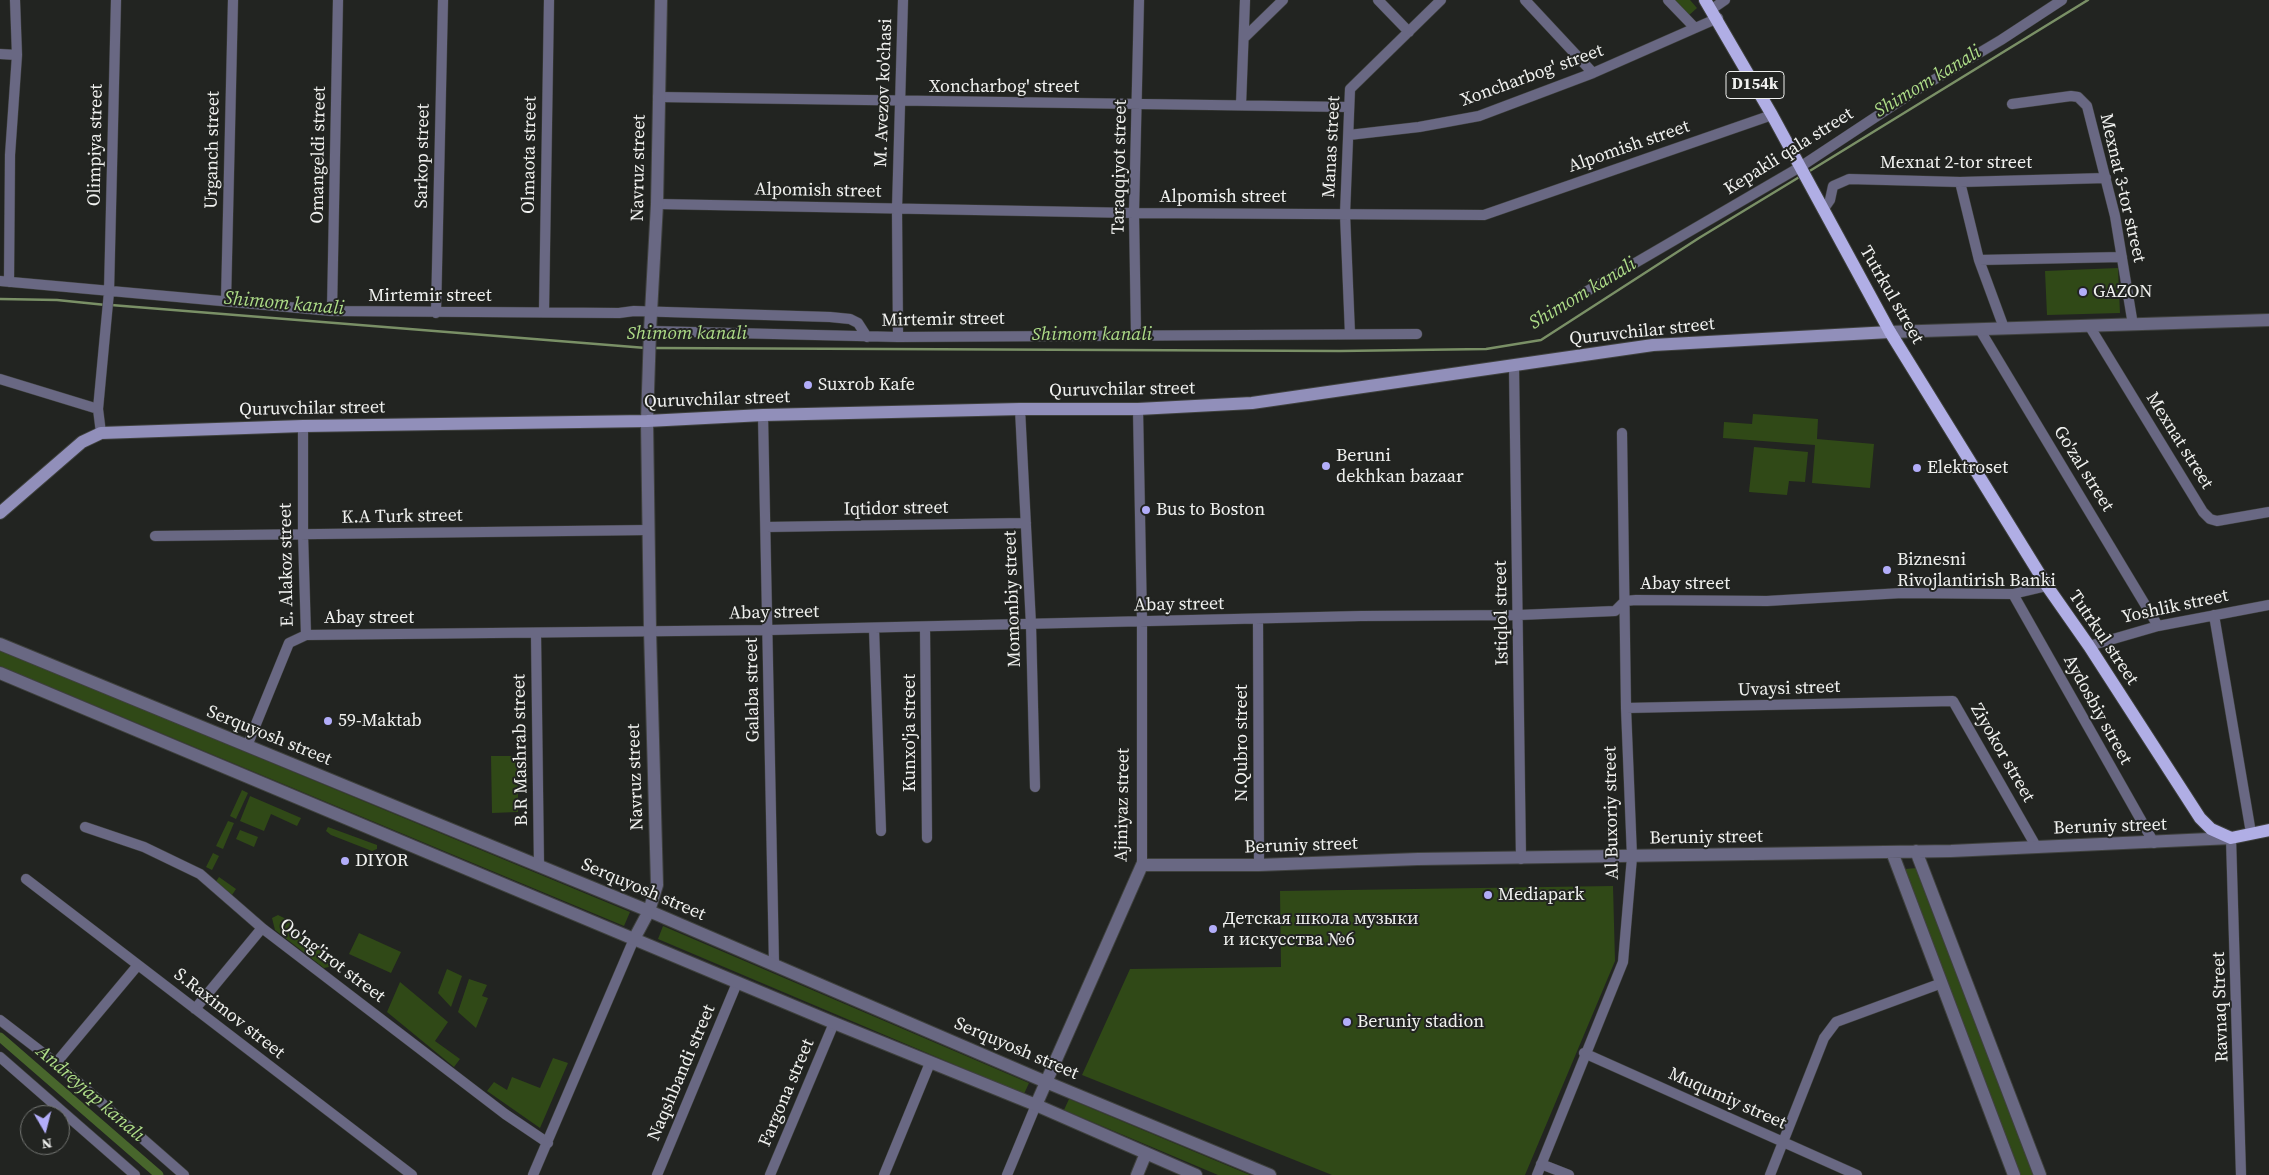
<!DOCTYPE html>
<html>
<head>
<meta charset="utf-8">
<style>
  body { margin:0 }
  #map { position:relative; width:2269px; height:1175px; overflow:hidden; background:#222421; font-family:"Source Serif 4",serif }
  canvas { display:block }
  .north { position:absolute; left:20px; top:1105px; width:50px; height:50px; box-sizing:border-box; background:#222421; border:1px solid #747673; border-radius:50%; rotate:172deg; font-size:14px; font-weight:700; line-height:20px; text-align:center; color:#f0f1ef }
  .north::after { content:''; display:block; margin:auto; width:18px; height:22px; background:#b2adf9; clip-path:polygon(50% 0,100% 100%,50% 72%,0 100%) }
</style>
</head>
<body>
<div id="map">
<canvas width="2269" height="1175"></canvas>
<div class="north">N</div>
</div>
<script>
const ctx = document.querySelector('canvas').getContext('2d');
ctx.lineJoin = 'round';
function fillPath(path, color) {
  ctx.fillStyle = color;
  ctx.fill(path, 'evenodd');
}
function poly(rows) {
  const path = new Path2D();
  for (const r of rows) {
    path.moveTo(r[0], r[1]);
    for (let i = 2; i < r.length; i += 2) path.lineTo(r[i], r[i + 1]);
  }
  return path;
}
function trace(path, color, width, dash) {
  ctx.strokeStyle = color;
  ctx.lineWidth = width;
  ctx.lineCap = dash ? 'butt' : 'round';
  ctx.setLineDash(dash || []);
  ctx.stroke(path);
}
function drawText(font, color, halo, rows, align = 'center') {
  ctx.font = font + ' "Source Serif 4",serif';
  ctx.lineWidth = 4;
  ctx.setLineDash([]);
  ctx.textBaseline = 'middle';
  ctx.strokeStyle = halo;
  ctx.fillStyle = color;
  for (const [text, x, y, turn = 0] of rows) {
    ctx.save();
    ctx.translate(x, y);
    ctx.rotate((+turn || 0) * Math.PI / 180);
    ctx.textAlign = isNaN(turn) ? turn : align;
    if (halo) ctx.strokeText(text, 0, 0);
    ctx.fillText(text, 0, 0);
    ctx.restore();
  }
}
fillPath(poly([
  [1672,0,1690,0,1697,8,1687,17],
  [2118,268,2120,313,2047,315,2045,271],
  [1753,414,1818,419,1817,439,1874,444,1870,488,1812,483,1815,445,1723,438,1724,422,1752,424],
  [1754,447,1808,452,1805,482,1789,481,1787,495,1749,492],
  [0,650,630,912,624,926,0,666],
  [491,756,518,756,518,812,492,813],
  [242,790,248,793,236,819,230,816],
  [250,796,301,818,297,826,271,814,264,831,240,821],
  [228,821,234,823,223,849,216,846],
  [328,827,377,845,377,849,372,851,331,835,326,831],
  [240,830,258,837,254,847,236,839],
  [213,853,219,856,212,870,206,867],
  [1917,868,2035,1175,2020,1175,1905,869],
  [219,877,236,889,232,895,215,883],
  [1613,886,1615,961,1525,1175,1332,1175,1082,1075,1130,969,1281,967,1280,891],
  [278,915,288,920,302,939,328,955,332,963,329,967,324,968,275,930,272,918],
  [663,926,1029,1083,1024,1094,658,939],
  [359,933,401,952,391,973,349,954],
  [447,969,462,976,451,1007,438,993],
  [469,979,487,985,482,996,488,998,476,1028,458,1012],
  [400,982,448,1022,435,1041,460,1059,454,1067,387,1012],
  [553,1058,568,1063,540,1128,487,1091,494,1082,507,1090,512,1077,540,1088],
  [1069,1099,1250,1175,1218,1175,1064,1110]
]), '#304917');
trace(poly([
  [1808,172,2088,0],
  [0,299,57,300,106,305],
  [111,305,646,348],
  [654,348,1340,351,1486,349,1541,340,1699,238,1801,176]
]), '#7a9066', 2.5);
trace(poly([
  [0,1037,159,1175]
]), '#48662c', 9);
const minor = poly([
  [1378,0,1409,32],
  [1525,0,1593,73],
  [1668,0,1695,28],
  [1712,9,1725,0],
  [1245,37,1283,0],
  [0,54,17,55],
  [658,97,1349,107],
  [2012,104,2071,96,2078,97,2087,106,2115,216,2133,325],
  [1241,105,1245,0],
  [1349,135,1419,127,1479,116,1593,73,1718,18],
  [1960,182,1979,260,2004,328],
  [657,204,1134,213,1484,215,1772,115],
  [1823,210,1830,200,1833,186,1849,179,1960,182,2106,178],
  [1979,260,2122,257],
  [0,281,332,311,619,313,634,311,830,317,850,319,858,323,867,337],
  [9,282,10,155,17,55,15,0],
  [1582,294,1800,167,1915,91,2001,40,2062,0],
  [226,301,233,0],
  [332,311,338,0],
  [544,312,549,0],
  [436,313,443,0],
  [2090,327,2203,512,2210,519,2217,521,2269,512],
  [1980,330,2158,626],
  [650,331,898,337,1417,334],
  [1350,334,1345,214,1350,89,1441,0],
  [1136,335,1134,213,1139,0],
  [898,337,897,209,903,0],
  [1514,366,1521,859],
  [0,379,98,409],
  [1020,409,1031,625,1035,787],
  [1138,409,1142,621,1142,865],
  [763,415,774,964],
  [101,433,98,409,109,292,116,0],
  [766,527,1026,523],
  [155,536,649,530],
  [2013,594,2154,843],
  [2214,615,2251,833],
  [1258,620,1259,865],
  [925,627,927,838],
  [874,628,881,831],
  [536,633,539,866],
  [306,635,769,630,1361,616,1519,615,1615,611,1625,601,1636,600,1767,601,1902,593,2013,594,2047,586],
  [2089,646,2158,626,2269,605],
  [1626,708,1953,701,2037,848],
  [247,746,289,643,306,635,303,534,303,426],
  [85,827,144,847,200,874,262,928,505,1114,548,1143],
  [2231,838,2241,1175],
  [26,879,412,1175],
  [195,1009,262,928],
  [0,1020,56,1063,184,1175],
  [1584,1053,1857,1175],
  [0,1057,135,1175],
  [56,1063,138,965],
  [1541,1164,1569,1175],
  [533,1175,634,939],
  [657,1175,737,983],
  [770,1175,834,1023],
  [884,1175,930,1063],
  [1007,1175,1036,1105],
  [1537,1175,1623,962,1632,857,1626,708,1622,433],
  [1770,1175,1824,1038,1836,1022,1942,983]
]);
const tertiary = poly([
  [1890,332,2269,320],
  [0,644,649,911,1046,1082,1270,1175],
  [0,673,834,1023,1036,1105,1196,1175],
  [1916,851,2040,1175],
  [1892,852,2014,1175],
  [634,939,649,911,657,885,650,630,647,421,650,331,657,204,661,0],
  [1036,1105,1142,865,1259,865,1418,859,1951,851,2231,838],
  [1137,1175,1146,1153]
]);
const secondary = poly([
  [0,513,82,442,101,433,303,426,647,421,763,415,1020,409,1138,409,1252,403,1653,345,1890,332]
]);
const primary = poly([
  [1705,0,1772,115,1890,332,2047,586,2089,646,2200,818,2211,829,2231,838,2269,830]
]);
trace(minor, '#3f413e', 11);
trace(tertiary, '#3f413e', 14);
trace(secondary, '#3f413e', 14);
trace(primary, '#3f413e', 14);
trace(minor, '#696883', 10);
trace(tertiary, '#696883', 12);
trace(secondary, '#918fba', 12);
trace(primary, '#b0aee5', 12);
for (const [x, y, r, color] of [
  [2083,292,5,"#b2adf9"],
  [808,385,5,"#b2adf9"],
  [1326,466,5,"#b2adf9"],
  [1917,468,5,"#b2adf9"],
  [1146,510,5,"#b2adf9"],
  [1887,570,5,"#b2adf9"],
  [328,721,5,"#b2adf9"],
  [345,861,5,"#b2adf9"],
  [1488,895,5,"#b2adf9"],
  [1213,929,5,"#b2adf9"],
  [1347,1022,5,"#b2adf9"]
]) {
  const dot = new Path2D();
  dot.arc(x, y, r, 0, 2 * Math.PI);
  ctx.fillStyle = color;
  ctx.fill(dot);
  trace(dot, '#222421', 2);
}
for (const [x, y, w] of [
  [1755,85,58]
]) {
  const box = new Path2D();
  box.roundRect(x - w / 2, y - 13.5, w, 27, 4);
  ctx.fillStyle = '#222421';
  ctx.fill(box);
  trace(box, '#f0f1ef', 1);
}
drawText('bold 16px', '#f0f1ef', null, [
  ["D154k",1755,85]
]);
drawText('18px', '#f0f1ef', '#222421', [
  ["Xoncharbog' street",1532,76,-20],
  ["Xoncharbog' street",1004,87],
  ["M. Avezov ko'chasi",884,93,-88],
  ["Olimpiya street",96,145,-89],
  ["Manas street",1332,147,-87],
  ["Alpomish street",1629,147,-19],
  ["Urganch street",213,150,-89],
  ["Kepakli qala street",1789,152,-32],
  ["Omangeldi street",319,155,-89],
  ["Olmaota street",530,155,-89],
  ["Sarkop street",423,156,-89],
  ["Mexnat 2-tor street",1956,163],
  ["Taraqqiyot street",1120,167,-89],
  ["Navruz street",639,168,-89],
  ["Mexnat 3-tor street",2122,188,77],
  ["Alpomish street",818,191,1],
  ["Alpomish street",1223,197],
  ["Tutrkul street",1891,295,60],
  ["Mirtemir street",430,296],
  ["Mirtemir street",943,320,-1],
  ["Quruvchilar street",1642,332,-6],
  ["Quruvchilar street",1122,390,-1],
  ["Quruvchilar street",717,400,-2],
  ["Quruvchilar street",312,409,-1],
  ["Mexnat street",2179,441,58],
  ["Go'zal street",2083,469,58],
  ["Iqtidor street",896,509,-1],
  ["K.A Turk street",402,517,-1],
  ["E. Alakoz street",287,565,-91],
  ["Abay street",1685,584],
  ["Momonbiy street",1013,599,-92],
  ["Abay street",1179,605,-1],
  ["Yoshlik street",2175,607,-12],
  ["Abay street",774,613,-1],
  ["Istiqlol street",1502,613,-91],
  ["Abay street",369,618],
  ["Tutrkul street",2103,638,56],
  ["Uvaysi street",1789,689,-2],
  ["Galaba street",753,690,-91],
  ["Aydosbiy street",2097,710,61],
  ["Kunxo'ja street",910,733,-90],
  ["Serquyosh street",269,736,22],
  ["N.Qubro street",1242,743,-90],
  ["B.R Mashrab street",521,750,-91],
  ["Ziyokor street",2002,753,60],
  ["Navruz street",636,777,-92],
  ["Ajiniyaz street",1123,805,-89],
  ["Al Buxoriy street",1612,813,-91],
  ["Beruniy street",2110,827,-2],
  ["Beruniy street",1706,838,-1],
  ["Beruniy street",1301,846,-2],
  ["Serquyosh street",643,890,23],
  ["Qo'ng'irot street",332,961,37],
  ["Ravnaq Street",2221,1007,-92],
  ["S.Raximov street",229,1014,38],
  ["Serquyosh street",1016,1049,23],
  ["Naqshbandi street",682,1073,-67],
  ["Fargona street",787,1093,-67],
  ["Muqumiy street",1727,1099,24]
]);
drawText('18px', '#f0f1ef', '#222421', [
  ["GAZON",2093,292],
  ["Suxrob Kafe",818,385],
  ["Beruni",1336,456],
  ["dekhkan bazaar",1336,477],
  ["Elektroset",1927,468],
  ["Bus to Boston",1156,510],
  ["Biznesni",1897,560],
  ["Rivojlantirish Banki",1897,581],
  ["59-Maktab",338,721],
  ["DIYOR",355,861],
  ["Mediapark",1498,895],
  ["Детская школа музыки",1223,919],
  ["и искусства №6",1223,940],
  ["Beruniy stadion",1357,1022]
], 'left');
drawText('italic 19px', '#aedd88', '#222421', [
  ["Shimom kanali",1928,82,-31],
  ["Shimom kanali",1583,294,-31],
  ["Shimom kanali",284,304,5],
  ["Shimom kanali",687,334],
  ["Shimom kanali",1092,335],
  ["Andreyjap kanalı",90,1094,41]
]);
</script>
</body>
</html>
